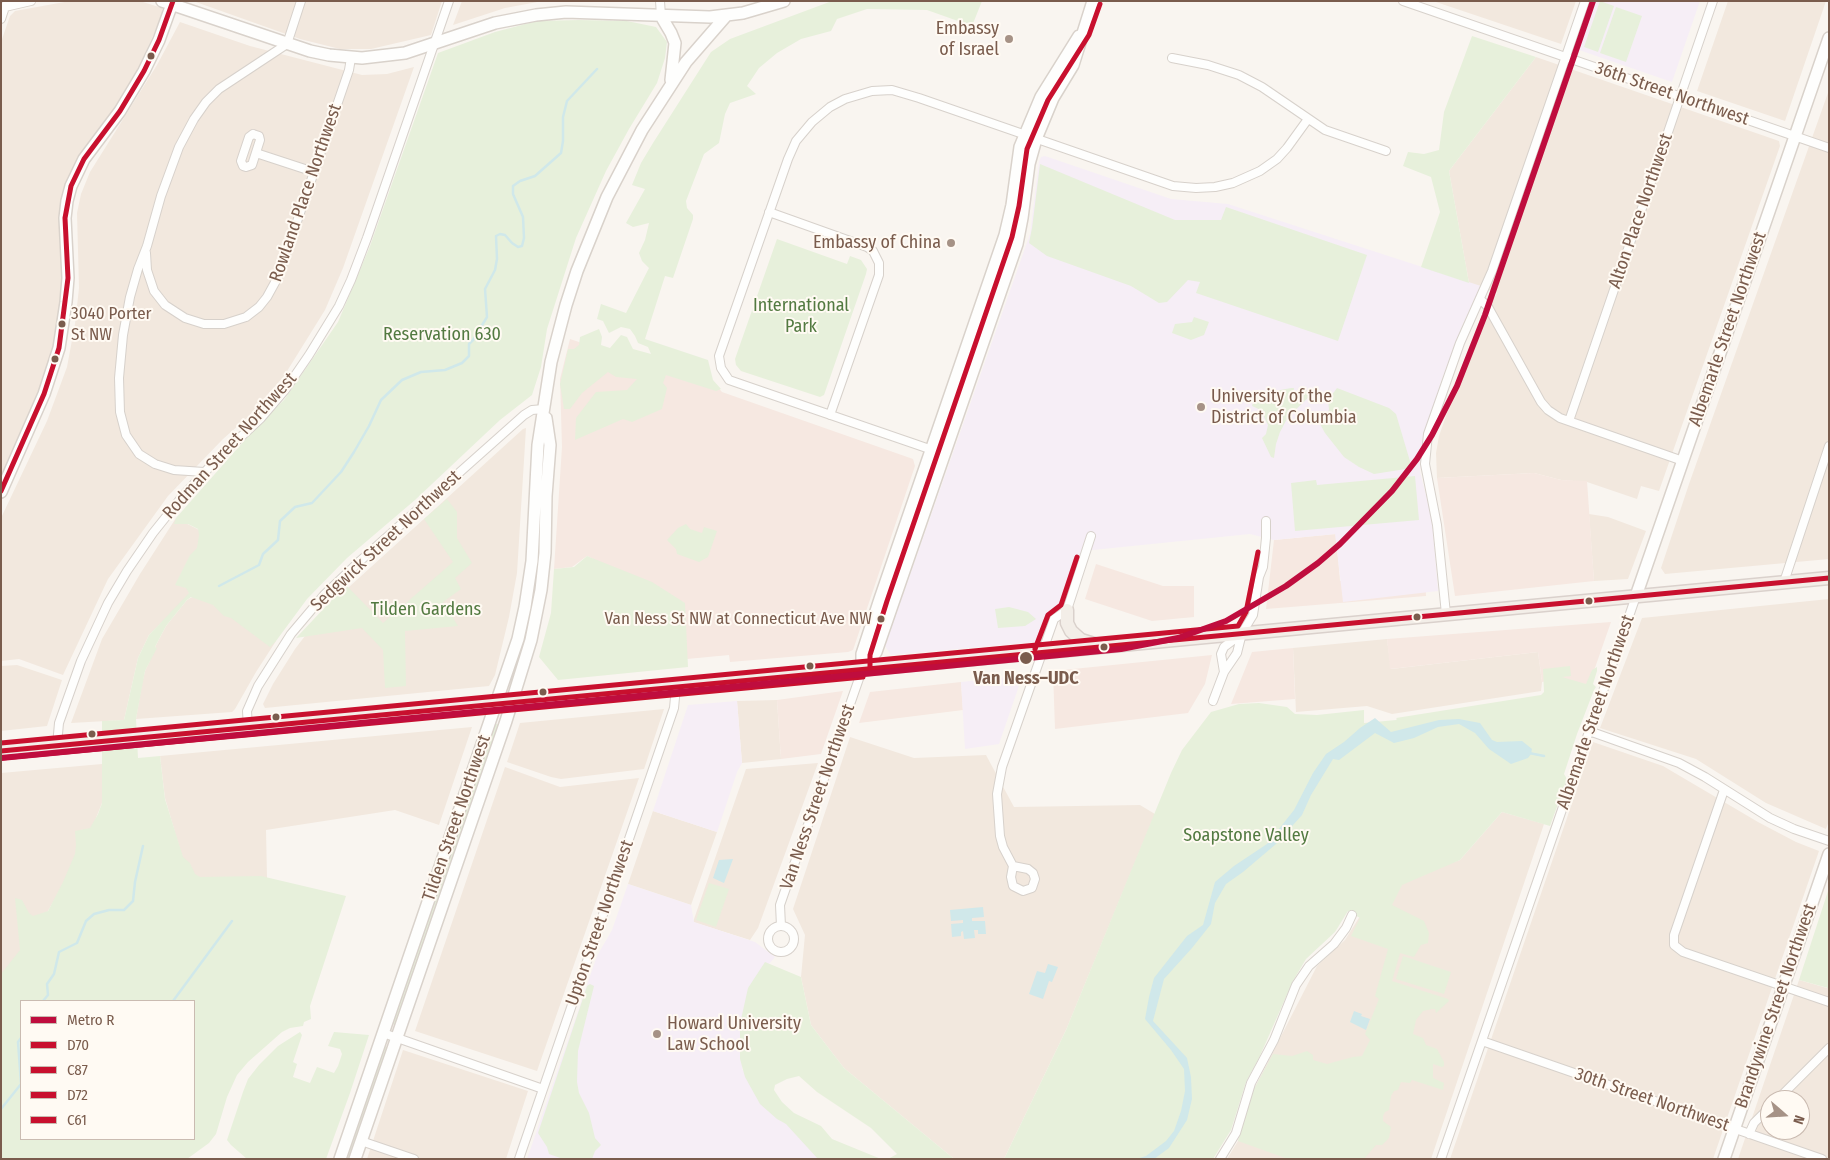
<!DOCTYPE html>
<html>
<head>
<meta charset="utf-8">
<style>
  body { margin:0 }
  #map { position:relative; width:1830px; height:1160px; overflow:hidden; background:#f9f5f0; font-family:"Fira Sans Condensed",sans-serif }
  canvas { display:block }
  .frame { position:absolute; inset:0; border:2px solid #7a5c4d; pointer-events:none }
  .legend { position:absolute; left:20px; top:1000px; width:175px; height:140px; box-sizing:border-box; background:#fffaf3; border:1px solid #cabbb1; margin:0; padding:6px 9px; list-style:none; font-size:15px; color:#7a5c4d }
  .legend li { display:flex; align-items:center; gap:10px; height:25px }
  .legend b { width:25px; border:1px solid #cabbb1 }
  .north { position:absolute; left:1760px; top:1090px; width:50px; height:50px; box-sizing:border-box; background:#fffaf3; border:1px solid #cabbb1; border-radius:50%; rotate:109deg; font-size:14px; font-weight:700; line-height:20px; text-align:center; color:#7a5c4d }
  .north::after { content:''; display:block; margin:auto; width:18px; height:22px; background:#a69286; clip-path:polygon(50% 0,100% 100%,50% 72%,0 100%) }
</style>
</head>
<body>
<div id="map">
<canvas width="1830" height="1160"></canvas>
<div class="frame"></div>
<ul class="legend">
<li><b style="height:6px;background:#bf0d3e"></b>Metro R</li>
<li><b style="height:6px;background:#c8102e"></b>D70</li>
<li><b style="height:6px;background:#c8102e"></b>C87</li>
<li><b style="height:6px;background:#c8102e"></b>D72</li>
<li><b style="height:6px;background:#c8102e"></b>C61</li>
</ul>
<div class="north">N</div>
</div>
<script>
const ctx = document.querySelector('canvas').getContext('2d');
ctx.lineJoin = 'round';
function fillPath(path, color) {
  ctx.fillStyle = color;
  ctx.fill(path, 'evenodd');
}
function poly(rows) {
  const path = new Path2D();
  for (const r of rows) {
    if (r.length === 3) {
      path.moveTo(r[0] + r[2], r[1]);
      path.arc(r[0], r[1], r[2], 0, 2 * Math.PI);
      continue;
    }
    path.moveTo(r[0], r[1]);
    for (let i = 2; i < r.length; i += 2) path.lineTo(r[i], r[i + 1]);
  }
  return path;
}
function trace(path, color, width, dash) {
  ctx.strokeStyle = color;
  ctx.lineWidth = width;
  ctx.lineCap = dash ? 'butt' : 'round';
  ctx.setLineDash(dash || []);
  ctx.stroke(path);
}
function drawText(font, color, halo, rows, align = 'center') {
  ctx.font = font + ' "Fira Sans Condensed",sans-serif';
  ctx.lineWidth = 4;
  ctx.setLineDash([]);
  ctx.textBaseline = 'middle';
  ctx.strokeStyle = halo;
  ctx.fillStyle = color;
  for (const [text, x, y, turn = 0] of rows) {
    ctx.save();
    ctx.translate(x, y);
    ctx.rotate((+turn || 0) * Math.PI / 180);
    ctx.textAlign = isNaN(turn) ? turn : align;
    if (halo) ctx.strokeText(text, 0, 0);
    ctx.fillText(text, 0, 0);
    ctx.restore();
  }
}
fillPath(poly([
  [70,1,143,2,162,8,162,15,135,77,111,114,82,151,67,181,60,216,62,290,58,324,52,354,41,388,1,479,1,42,10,16,15,11],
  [193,1,442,1,431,35,371,49,340,49,300,39],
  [462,1,543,1,505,8,453,25],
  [1433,1,1576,1,1561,44],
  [1728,1,1826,1,1785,121,1697,91],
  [180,22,250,46,362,75,387,74,414,67,343,268,325,310,284,376,247,418,223,439,168,496,108,579,63,675,19,659,1,661,1,518,47,421,67,367,75,324,79,288,77,213,81,194,90,172,157,65],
  [1536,57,1779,141,1780,146,1659,491,1641,486,1637,499,1587,482,1561,480,1534,473,1437,478,1436,453,1439,436,1478,324,1497,293,1469,283,1449,171],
  [1829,90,1829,559,1665,574,1661,568,1689,484],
  [526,428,517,573,509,617,495,675,489,686,265,708,263,704,273,684,295,649,321,615,349,587,523,429],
  [1589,514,1608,517,1646,531,1628,579,1594,581],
  [176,518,203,532,194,590,149,635,138,658,124,720,71,723,102,639,140,574],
  [192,597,207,601,241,617,276,641,256,672,235,709,232,712,136,719,142,683,145,671,156,648,155,647,166,626,187,600],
  [1829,599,1829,821,1826,829,1766,803,1696,759,1600,728,1642,618],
  [1387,639,1391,669,1538,652,1542,682,1541,691,1392,714,1367,706,1296,712,1293,648],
  [17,665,62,680,47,726,1,731,1,666],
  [777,700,781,759,742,763,737,701],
  [664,709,644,769,561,779,551,777,507,762,520,723],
  [472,727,439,825,395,810,266,830,267,878,188,877,165,798,160,756],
  [850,737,914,758,986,755,1014,807,1140,805,1155,814,1066,1030,1004,1159,953,1158,844,1068,811,1025,801,977,805,935,793,909],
  [1593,742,1663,766,1758,822,1796,842,1819,851,1713,1159,1450,1159],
  [818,763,758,928,750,940,693,922,746,769],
  [102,764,102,803,82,853,39,926,1,980,1,773],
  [505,767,560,787,639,778,537,1071,415,1031],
  [653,811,717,832,691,905,628,884],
  [1502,812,1544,824,1431,1159,1227,1159,1238,1141,1254,1089,1317,966,1345,940,1379,886,1460,860],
  [1799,980,1827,988,1829,984,1829,1159,1738,1159],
  [1770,1100,1800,1100,1800,1130,1770,1130],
  [403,1050,528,1091,506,1159,367,1159]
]), '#f2e8de');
fillPath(poly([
  [570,339,707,385,715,384,722,392,913,459,915,466,853,650,848,652,730,662,729,655,687,659,684,603,587,556,572,567,554,569,562,447,560,379],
  [1534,473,1561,480,1587,481,1594,581,1455,596,1437,478],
  [1336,534,1340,581,1425,577,1426,596,1266,609,1274,540],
  [1096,564,1163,586,1194,586,1194,617,1152,621,1085,599],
  [1611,622,1589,685,1561,679,1542,682,1538,652,1390,669,1387,639],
  [1293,648,1295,699,1231,704,1252,652],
  [1212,655,1205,684,1188,713,1055,729,1053,671],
  [961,682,963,710,859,723,870,692],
  [843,691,821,754,781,759,777,700]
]), '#f6e8e1');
fillPath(poly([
  [1596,1,1700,1,1672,82,1579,50],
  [1045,156,1171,199,1228,204,1481,286,1463,324,1440,384,1422,447,1420,472,1432,519,1438,591,1343,602,1335,534,1274,540,1250,534,1083,551,1063,604,1050,612,1043,631,1036,642,891,655,885,646,1030,234,1039,162,1041,157],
  [1017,676,1022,677,999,744,965,749,961,682],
  [737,701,742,763,737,772,717,832,653,811,688,705],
  [628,884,691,905,694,922,755,942,775,957,763,971,742,1048,742,1069,756,1086,825,1159,527,1159,597,956,612,930]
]), '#f6eef6');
fillPath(poly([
  [832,1,982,1,972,26,927,10,867,9,837,19,831,31,801,39,777,53,759,68,747,86,756,94,730,103,725,114,719,143,704,154,686,201,687,208,693,215,693,219,673,278,665,276,645,339,708,360,713,380,721,389,716,391,666,375,663,383,667,388,662,409,632,422,623,419,575,440,576,418,596,392,627,390,637,379,616,377,608,372,582,393,570,409,564,409,560,384,568,349,574,349,579,345,580,337,599,329,602,337,601,345,610,348,621,335,627,337,633,349,651,354,648,347,638,343,635,336,630,329,621,327,609,333,603,321,597,319,601,304,626,313,649,268,642,261,639,253,645,240,649,223,633,227,626,223,645,189,632,185,641,163,653,143,711,52,730,39],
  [1600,1,1614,6,1598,52,1584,47],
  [1616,7,1642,16,1626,62,1600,53],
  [579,20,627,21,656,27,667,42,665,58,657,83,629,129,606,171,576,238,547,329,541,367,532,395,500,420,415,500,347,558,307,599,276,641,270,647,231,618,224,616,213,605,191,597,187,600,166,626,155,647,157,648,145,671,136,719,138,758,160,756,165,799,183,857,190,863,195,874,200,877,261,876,346,896,310,1006,311,1019,304,1022,303,1026,290,1028,282,1032,248,1062,237,1075,227,1097,216,1134,209,1143,187,1159,1,1159,1,974,20,950,15,898,22,900,29,913,33,916,48,911,63,882,75,854,76,845,75,831,90,828,98,814,102,803,102,721,124,720,138,658,149,635,189,593,186,588,175,585,190,555,197,548,199,535,198,529,188,524,174,524,176,518,259,424,284,400,338,322,370,246,438,53,495,32,537,21],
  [21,1001,194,1001,194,1139,21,1139],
  [1472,36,1536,57,1449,171,1469,283,1421,267,1440,212,1431,177,1403,166,1408,152,1424,154,1439,150,1444,112],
  [1040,164,1175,220,1221,220,1226,207,1367,255,1338,341,1196,293,1200,282,1188,280,1167,302,1159,303,1131,286,1047,256,1029,243,1032,228],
  [777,239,847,264,850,256,861,260,867,269,866,274,824,395,820,397,741,371,736,365,735,359],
  [1194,317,1209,322,1204,335,1191,340,1172,333,1175,324,1192,322],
  [1291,388,1294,388,1293,394,1302,388,1313,393,1288,417,1280,432,1276,444,1274,458,1271,457,1262,438,1266,434,1268,425,1264,417,1265,412,1252,406,1255,395,1258,392,1268,396,1275,391],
  [1337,388,1389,408,1396,414,1412,468,1374,474,1359,467,1344,457,1325,433,1320,424,1327,416,1329,409,1328,400],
  [1415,476,1419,520,1295,531,1291,483,1316,480,1317,485],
  [447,499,457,512,457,538,472,563,455,578,461,589,443,602,458,626,405,631,406,686,385,688,383,650,362,628,296,638,346,585,383,623,453,562,424,519],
  [686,524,690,529,702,533,704,527,717,531,708,557,699,562,677,554,676,549,667,540,678,528],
  [587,556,652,582,685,603,688,667,558,680,539,657,551,613,554,569,574,567],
  [1009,607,1028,612,1036,619,1025,626,998,628,995,609],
  [1570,666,1571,676,1562,677,1586,684,1592,670,1597,667,1597,671,1593,684,1596,687,1594,690,1577,734,1564,774,1567,779,1550,826,1502,812,1460,860,1402,885,1392,905,1424,921,1429,933,1428,943,1421,945,1414,957,1400,953,1392,981,1448,999,1449,1001,1436,1013,1435,1009,1432,1009,1423,1011,1416,1020,1413,1034,1423,1038,1426,1045,1437,1049,1444,1062,1444,1066,1442,1067,1433,1064,1433,1078,1444,1083,1443,1090,1412,1080,1410,1083,1401,1082,1398,1090,1394,1091,1391,1096,1389,1110,1385,1112,1383,1116,1383,1121,1391,1127,1389,1138,1382,1145,1376,1145,1364,1159,1288,1159,1238,1141,1254,1089,1273,1054,1292,1056,1307,1051,1313,1055,1313,1060,1327,1064,1353,1057,1362,1056,1370,1040,1365,1034,1379,999,1375,996,1388,949,1351,936,1360,918,1348,911,1335,932,1306,959,1293,981,1259,1058,1246,1082,1231,1130,1213,1159,1004,1159,1066,1030,1171,773,1182,750,1211,712,1239,704,1259,703,1287,707,1295,714,1317,715,1364,710,1364,723,1396,720,1397,719,1396,718,1541,695,1544,692,1543,669],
  [492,724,497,724,499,726,398,1022,395,1025,392,1024],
  [709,883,729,889,716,927,696,920],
  [1829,888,1829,984,1828,988,1799,980],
  [1403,956,1451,972,1444,994,1396,979],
  [765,962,801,977,811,1025,844,1068,953,1158,957,1159,888,1159,897,1154,871,1128,817,1092,799,1076,787,1079,775,1085,774,1090,782,1102,794,1113,821,1126,832,1139,881,1159,818,1159,786,1124,777,1119,760,1104,745,1077,740,1059,740,1024,748,988],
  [590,984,594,986,578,1051,577,1082,579,1093,589,1113,595,1138,601,1145,595,1151,592,1159,563,1159,549,1154,547,1147,538,1133,587,986],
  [300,1032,302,1035,293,1062,297,1064,293,1077,310,1083,317,1067,334,1073,338,1066,342,1054,340,1049,328,1046,334,1032,369,1035,350,1093,326,1159,247,1159,231,1145,227,1140,243,1092,248,1079,259,1065,278,1046],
  [385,1046,387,1049,351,1159,341,1159,381,1048]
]), '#e7f0db');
fillPath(poly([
  [1375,718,1391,732,1439,720,1459,719,1480,723,1492,740,1497,742,1522,741,1532,749,1531,754,1528,758,1511,764,1489,749,1475,733,1459,724,1438,727,1414,738,1394,743,1375,733,1339,760,1333,759,1311,795,1302,815,1276,844,1243,872,1226,884,1215,903,1211,924,1192,948,1164,979,1153,1021,1187,1058,1191,1077,1192,1099,1187,1120,1169,1148,1154,1159,1136,1159,1146,1156,1166,1141,1174,1131,1181,1111,1185,1091,1184,1069,1171,1050,1145,1019,1149,997,1154,978,1187,936,1203,925,1215,882,1234,866,1267,844,1294,810,1313,773,1326,754,1344,742,1360,728],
  [733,859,724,883,713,878,719,860],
  [983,907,984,917,972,918,972,921,985,921,986,934,978,934,978,930,974,930,975,938,964,939,963,931,961,932,961,936,952,937,951,924,963,923,963,920,951,921,950,910],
  [1048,964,1058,967,1052,982,1049,981,1043,999,1029,994,1037,971,1045,973],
  [1354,1011,1362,1014,1361,1016,1370,1019,1366,1030,1350,1022]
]), '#d0e8ea');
trace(poly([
  [219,586,259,565,263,554,278,540,280,521,295,507,312,503,341,472,354,452,369,426,381,400,402,380,421,372,445,370,462,363,469,356,469,344,473,340,487,317,485,289,495,270,497,259,496,236,500,234,505,235,512,243,518,247,522,246,524,238,523,217,513,194,513,186,520,181,535,176,561,153,563,141,563,117,567,101,597,69],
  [1529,753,1544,756],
  [43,1001,48,995,47,984,54,974,59,952,77,943,86,921,94,914,109,910,124,910,133,901,135,882,143,846],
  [173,1001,232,921],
  [21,1038,18,1042,21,1083],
  [1,1109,21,1084]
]), '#d0e8ea', 2.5);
const street = poly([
  [660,1,661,16],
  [1403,1,1829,148],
  [5,7,31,1],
  [1,19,6,4],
  [1172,58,1208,65,1239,75,1262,87,1325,130,1386,151],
  [253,134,259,136,260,140,252,165,246,167,243,166,241,161,249,137,253,134],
  [256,153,314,172],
  [769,212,867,247,873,251,879,263,879,275,830,415],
  [146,253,147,270,154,291,165,305,185,318,204,324,224,324,246,317,259,307,267,297,278,277,349,70,351,58],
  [1480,299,1488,307,1541,402,1548,410,1560,418,1683,461],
  [1569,421,1713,1],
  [944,454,729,380,721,368,719,356,788,159,796,141,812,122,830,107,845,99,872,91,892,90,919,98,1173,186,1196,188,1215,187,1233,183,1260,171,1277,159,1287,148,1308,119],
  [204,472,174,470,155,464,139,454,126,435,120,412,119,378,123,335,130,297,138,269,147,246,161,196,179,147,194,119,206,102,219,89,287,44,301,1],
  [1784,582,1829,446],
  [1446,614,1437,525,1425,464,1428,434,1460,343,1492,271,1585,1],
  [1224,672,1221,654,1224,647,1240,635],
  [1213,701,1224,672,1237,653,1242,633,1253,615,1259,577,1263,567,1266,538,1266,521],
  [248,727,247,711,258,686,291,634,324,595,360,561,524,415,532,410,544,409],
  [1589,731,1679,763,1705,777,1770,818,1794,829,1829,841],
  [57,745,59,723,81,661,108,603,127,571,153,533,181,498,216,460,261,418,285,390,309,355,339,306,351,280,367,238,449,1],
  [1724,790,1674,935,1674,945,1683,952,1829,1002],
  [1013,866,1011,877,1013,886,1023,891,1032,888,1035,879,1033,873,1028,869,1013,866,1003,847,1000,836,997,794,1002,767,1054,619,1067,610,1091,536],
  [781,939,13],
  [781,926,780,905,862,670],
  [383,1033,543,1089],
  [1482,1041,1822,1159],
  [1777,1100,1829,1048],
  [1749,1134,1754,1123,1770,1107],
  [361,1141,414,1159],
  [519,1159,674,708,676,687],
  [1220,1159,1236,1133,1251,1083,1274,1040,1296,985,1309,966,1334,944,1346,928,1352,915],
  [1441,1159,1636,596]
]);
const secondary = poly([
  [162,1,310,51,329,55,362,58,405,53,495,23,536,15,566,12,710,17,743,13,784,1],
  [661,16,671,33,675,43,671,80],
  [1,492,44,394,59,348,66,302,68,278,65,218,67,201,71,186,84,159,120,111,144,71,159,40,173,1],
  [1636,596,1829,38],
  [862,670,876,652,1017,244,1022,218,1029,164,1036,139,1053,98,1073,65,1093,1],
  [862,670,862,654,880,599,1005,235,1012,205,1020,147,1041,97,1079,36],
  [340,1159,518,639,525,607,532,561,538,445,551,362,566,305,577,271,607,197,642,130,686,62,726,16],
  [355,1159,506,721,531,640,541,590,545,553,546,496,550,445,546,418],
  [1724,1159,1829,854]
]);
const primary = poly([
  [1067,610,1067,623,1071,631,1081,640,1097,645],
  [1,751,1829,578]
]);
trace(street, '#d7d1cb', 10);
trace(secondary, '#d9d2cb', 14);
trace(primary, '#dad1cc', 15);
trace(street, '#fefefd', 8);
trace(secondary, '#fefefd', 11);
trace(primary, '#f3eee8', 12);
trace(poly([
  [1,751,1829,578]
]), '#c8102e', 5);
trace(poly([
  [870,670,870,655,887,601,1012,237,1019,206,1027,149,1048,100,1089,35,1100,4],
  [2,758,863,677]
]), '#c8102e', 5);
trace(poly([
  [1035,649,1048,615,1061,605,1077,557],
  [1,743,1238,626,1246,612,1258,552]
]), '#c8102e', 5);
trace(poly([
  [1,491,44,394,59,348,68,278,65,218,71,186,84,159,120,111,144,71,159,40,173,1]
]), '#c8102e', 5);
trace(poly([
  [1,758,1121,649,1178,638,1226,621,1286,586,1318,563,1340,544,1392,491,1417,459,1432,435,1457,386,1485,315,1593,1]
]), '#bf0d3e', 6);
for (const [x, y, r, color] of [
  [1009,39,5,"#a69286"],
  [151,56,4.5,"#7a5c4d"],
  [951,243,5,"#a69286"],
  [62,324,4.5,"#7a5c4d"],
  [55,359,4.5,"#7a5c4d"],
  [1201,407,5,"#a69286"],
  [1589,601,4.5,"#7a5c4d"],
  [1417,617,4.5,"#7a5c4d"],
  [881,619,4.5,"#7a5c4d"],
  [1104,647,4.5,"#7a5c4d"],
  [1026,658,7,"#7a5c4d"],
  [810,666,4.5,"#7a5c4d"],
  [543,692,4.5,"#7a5c4d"],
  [276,717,4.5,"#7a5c4d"],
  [92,734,4.5,"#7a5c4d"],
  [657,1034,5,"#a69286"]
]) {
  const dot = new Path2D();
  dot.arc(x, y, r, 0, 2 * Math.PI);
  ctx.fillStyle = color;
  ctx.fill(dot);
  trace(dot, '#fffaf3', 2);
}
drawText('17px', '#7a5c4d', '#fffaf3', [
  ["3040 Porter",71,314],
  ["St NW",71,335],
  ["Van Ness St NW at Connecticut Ave NW",872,619,"right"]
], 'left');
drawText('18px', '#7a5c4d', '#fffaf3', [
  ["Embassy",999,29],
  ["of Israel",999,50],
  ["Embassy of China",941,243],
  ["University of the",1211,397,"left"],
  ["District of Columbia",1211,418,"left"],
  ["Howard University",667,1024,"left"],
  ["Law School",667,1045,"left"]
], 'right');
drawText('18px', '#7a5c4d', '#fffaf3', [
  ["36th Street Northwest",1672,94,19],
  ["Rowland Place Northwest",306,193,-71],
  ["Alton Place Northwest",1641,211,-71],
  ["Albemarle Street Northwest",1728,329,-71],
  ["Rodman Street Northwest",230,446,-48],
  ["Sedgwick Street Northwest",386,541,-43],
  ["Albemarle Street Northwest",1596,712,-71],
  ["Van Ness Street Northwest",818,797,-71],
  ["Tilden Street Northwest",457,818,-71],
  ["Upton Street Northwest",600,923,-71],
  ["Brandywine Street Northwest",1776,1006,-71],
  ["30th Street Northwest",1652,1100,19]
]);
drawText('18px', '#537a41', '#fffaf3', [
  ["International",801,306],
  ["Park",801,327],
  ["Reservation 630",442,335],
  ["Tilden Gardens",426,610],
  ["Soapstone Valley",1246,836]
]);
drawText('bold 18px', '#7a5c4d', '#fffaf3', [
  ["Van Ness–UDC",1026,679]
]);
</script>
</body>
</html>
